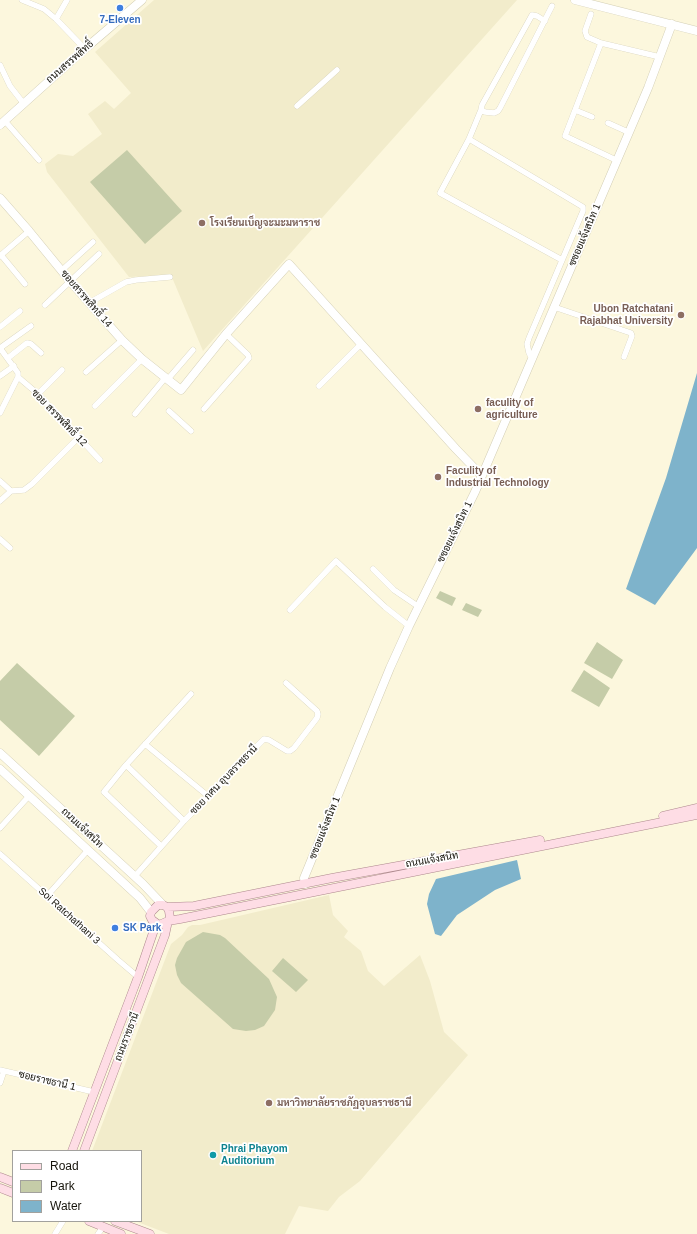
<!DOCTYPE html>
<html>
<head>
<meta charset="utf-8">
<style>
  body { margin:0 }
  #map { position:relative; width:697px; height:1234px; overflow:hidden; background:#fcf7dd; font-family:Helvetica,sans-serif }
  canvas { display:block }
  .legend { position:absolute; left:12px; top:1150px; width:130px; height:72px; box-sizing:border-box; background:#fff; border:1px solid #a2a19d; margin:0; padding:5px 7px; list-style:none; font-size:12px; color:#16140b }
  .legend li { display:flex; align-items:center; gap:8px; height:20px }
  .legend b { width:20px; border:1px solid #a2a19d }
</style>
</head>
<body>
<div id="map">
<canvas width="697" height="1234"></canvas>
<ul class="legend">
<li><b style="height:5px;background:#fedde5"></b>Road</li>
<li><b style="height:11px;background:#c5cca8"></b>Park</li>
<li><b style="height:11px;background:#7eb3cb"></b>Water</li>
</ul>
</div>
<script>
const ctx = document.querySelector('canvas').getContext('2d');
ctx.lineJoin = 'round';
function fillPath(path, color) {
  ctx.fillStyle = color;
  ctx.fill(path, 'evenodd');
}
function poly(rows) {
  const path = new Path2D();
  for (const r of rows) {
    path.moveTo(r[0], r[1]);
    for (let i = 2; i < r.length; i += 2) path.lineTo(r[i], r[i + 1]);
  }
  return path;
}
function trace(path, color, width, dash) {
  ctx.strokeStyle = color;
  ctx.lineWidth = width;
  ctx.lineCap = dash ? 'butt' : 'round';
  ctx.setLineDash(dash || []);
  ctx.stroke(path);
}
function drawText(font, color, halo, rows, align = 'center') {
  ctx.font = font + ' Helvetica,Sarabun,sans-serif';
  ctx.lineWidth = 3.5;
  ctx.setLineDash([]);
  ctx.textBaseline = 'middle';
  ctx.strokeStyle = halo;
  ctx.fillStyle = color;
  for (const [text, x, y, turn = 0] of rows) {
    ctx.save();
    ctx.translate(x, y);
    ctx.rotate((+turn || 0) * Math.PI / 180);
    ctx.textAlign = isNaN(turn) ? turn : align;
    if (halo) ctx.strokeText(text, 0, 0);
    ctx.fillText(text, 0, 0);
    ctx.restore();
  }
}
fillPath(poly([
  [154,0,517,0,203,351,171,275,129,277,47,172,45,164,58,154,73,156,102,134,88,114,105,101,114,109,131,93,95,52],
  [329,895,333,915,348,931,344,937,361,951,368,971,384,986,420,955,430,981,444,1032,468,1055,360,1181,339,1197,328,1211,299,1206,285,1234,169,1234,135,1221,141,1221,141,1151,92,1151,171,944,182,935,188,927,192,925,200,925]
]), '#f2eccb');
fillPath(poly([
  [127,150,182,211,145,244,90,182],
  [440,591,456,598,452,606,436,598],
  [466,603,482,610,478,617,462,610],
  [597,642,623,660,612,679,584,663],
  [17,663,75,716,39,756,0,720,0,681],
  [584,670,610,688,599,707,571,691],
  [203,932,220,935,225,938,269,979,277,997,275,1010,264,1026,255,1030,246,1031,233,1029,181,983,177,975,175,965,177,958,186,942],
  [283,958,308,980,296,992,272,971]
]), '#c5cca8');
fillPath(poly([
  [697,373,697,548,655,605,626,589,666,478],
  [517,860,521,879,495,890,457,915,441,936,435,934,427,904,429,894,436,879]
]), '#7eb3cb');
const street = poly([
  [22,0,44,9,56,19],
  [67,0,56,19,85,49],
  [552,6,500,108,498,111,494,113,485,112,481,110,469,139,440,193,562,260],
  [591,14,585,31,587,37,601,43,660,57],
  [601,43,565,136,616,160],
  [0,65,10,86,24,104],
  [297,106,337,70],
  [481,110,482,105,532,15,537,16,545,21],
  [575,110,592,117],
  [5,121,39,160],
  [608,123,628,132],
  [469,139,583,207,583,211,529,338,527,344,529,353,532,358],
  [1,255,25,284],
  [0,256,29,231],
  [61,271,93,242],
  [89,303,126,282,136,280,170,277],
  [45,305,99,254],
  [554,307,631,333,632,336,624,357],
  [0,327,20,311],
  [0,348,18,373,18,377,0,413],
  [0,348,31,326],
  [8,358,27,343,31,344,41,353],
  [86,372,122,340],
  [0,376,14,366],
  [18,377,38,394,100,460],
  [168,379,193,350],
  [319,386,361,344],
  [38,394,62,370],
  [95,406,142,359],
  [204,409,249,358,248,355,226,334],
  [169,411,191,431],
  [135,414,166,377],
  [0,481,11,491],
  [0,501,11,491,24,490,32,484,79,437],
  [0,539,10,548],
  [373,569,394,590,419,607],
  [290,610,336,561,385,607,409,626],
  [145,744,208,796],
  [126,765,184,821],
  [0,828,29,796],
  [161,846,104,792,126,765,191,694],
  [0,854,118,960,138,977],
  [135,876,184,821,264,739,269,740,287,751,290,751,294,748,317,718,318,714,317,711,286,683],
  [47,896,88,850],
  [0,1070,94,1092],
  [0,1083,4,1071],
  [55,1234,63,1221],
  [98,1234,103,1227]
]);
const secondary = poly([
  [575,0,697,31],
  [0,125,80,53,142,0],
  [0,198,29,231,70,281,122,340,142,359,181,390,226,334,289,264,456,449,481,475],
  [0,753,143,884,163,905],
  [0,769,140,898,151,912],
  [305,884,304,878,390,668,409,626,475,492,648,88,672,24]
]);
const primary = poly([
  [663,816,697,808],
  [167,907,194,906,332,878,540,840],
  [72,1151,138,977,156,924],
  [84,1151,165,935,168,921,170,918,169,911,167,907,163,905,158,905,151,912,150,916,152,920,159,925,168,921,180,919,697,815],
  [0,1177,13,1182],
  [0,1188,13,1193],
  [89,1221,121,1234],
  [115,1221,150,1234]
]);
trace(street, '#d3ceb5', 6);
trace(secondary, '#d3ceb5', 9);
trace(primary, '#ad888d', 9);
trace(street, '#fff', 5.5);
trace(secondary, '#fff', 8);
trace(primary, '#fedde5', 8);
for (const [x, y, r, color] of [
  [120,8,4,"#3f7fe0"],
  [202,223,4,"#8d6e63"],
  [681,315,4,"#8d6e63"],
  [478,409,4,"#8d6e63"],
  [438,477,4,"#8d6e63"],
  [115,928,4,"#3f7fe0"],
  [269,1103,4,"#8d6e63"],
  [213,1155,4,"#0f9aa8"]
]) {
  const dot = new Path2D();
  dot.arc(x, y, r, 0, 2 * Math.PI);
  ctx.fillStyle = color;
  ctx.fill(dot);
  trace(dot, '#fff', 1.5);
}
drawText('bold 10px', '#366cbe', '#fff', [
  ["7-Eleven",120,20],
  ["SK Park",123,928,"left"]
]);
drawText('10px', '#16140b', '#fff', [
  ["ถนนสรรพสิทธิ์",70,62,-41],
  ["ซซอยแจ้งสนิท 1",585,235,-67],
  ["ซอยสรรพสิทธิ์ 14",86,299,49],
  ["ซอย สรรพสิทธิ์ 12",59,418,46],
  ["ซซอยแจ้งสนิท 1",455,532,-64],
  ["ซอย กศน อุบลราชธานี",224,780,-46],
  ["ถนนแจ้งสนิท",82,828,43],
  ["ซซอยแจ้งสนิท 1",325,828,-68],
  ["ถนนแจ้งสนิท",432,860,-10],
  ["Soi Ratchathani 3",69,916,42],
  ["ถนนราชธานี",127,1037,-69],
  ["ซอยราชธานี 1",47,1081,13]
]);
drawText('bold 10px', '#785e54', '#fff', [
  ["โรงเรียนเบ็ญจะมะมหาราช",210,223],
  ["Ubon Ratchatani",673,309,"right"],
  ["Rajabhat University",673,321,"right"],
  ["faculity of",486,403],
  ["agriculture",486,415],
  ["Faculity of",446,471],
  ["Industrial Technology",446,483],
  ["มหาวิทยาลัยราชภัฏอุบลราชธานี",277,1103]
], 'left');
drawText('bold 10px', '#0d838f', '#fff', [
  ["Phrai Phayom",221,1149],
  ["Auditorium",221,1161]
], 'left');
</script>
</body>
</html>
